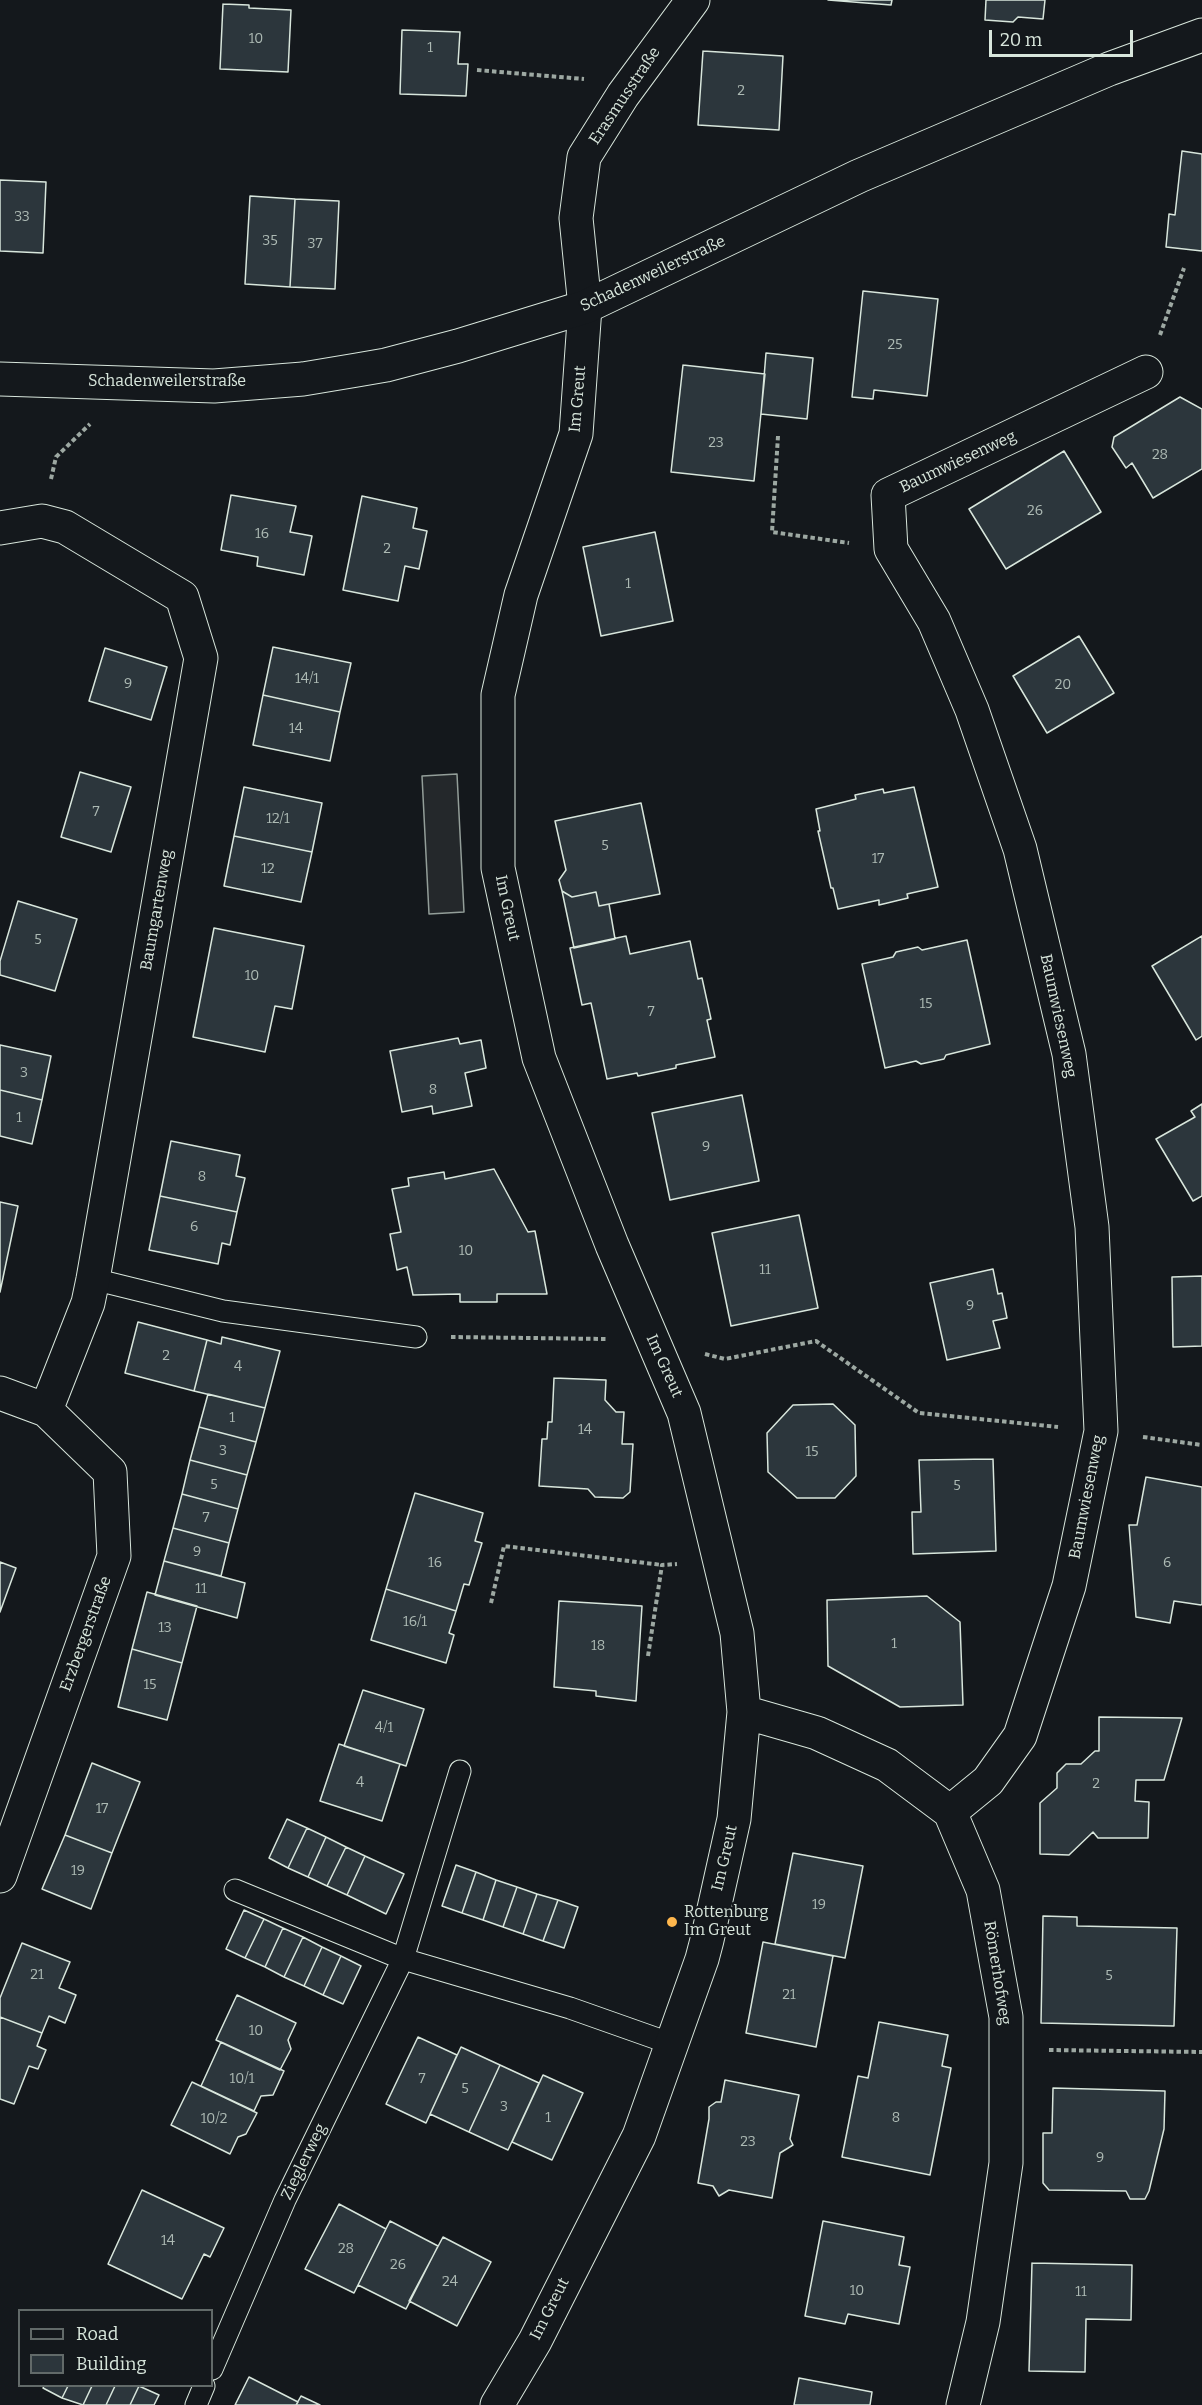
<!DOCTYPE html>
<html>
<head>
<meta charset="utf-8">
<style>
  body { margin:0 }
  #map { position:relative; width:1202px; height:2405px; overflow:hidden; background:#14181c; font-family:Bitter,serif }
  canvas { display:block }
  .legend { position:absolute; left:18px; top:2309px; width:195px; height:78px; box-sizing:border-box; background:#14181c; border:2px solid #626a69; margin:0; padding:8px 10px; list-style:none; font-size:18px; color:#d8e6dc }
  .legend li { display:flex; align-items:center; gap:12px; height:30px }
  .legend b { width:30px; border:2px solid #626a69 }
  .scale { position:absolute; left:989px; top:30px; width:144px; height:27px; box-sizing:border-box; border:3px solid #d8e6dc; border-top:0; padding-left:8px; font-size:18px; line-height:21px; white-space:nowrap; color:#d8e6dc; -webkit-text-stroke:4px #14181c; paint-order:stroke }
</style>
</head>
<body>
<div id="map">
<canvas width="1202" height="2405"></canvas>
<ul class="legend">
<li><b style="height:8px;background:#14181c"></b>Road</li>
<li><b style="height:16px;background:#2c363c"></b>Building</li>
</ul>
<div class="scale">20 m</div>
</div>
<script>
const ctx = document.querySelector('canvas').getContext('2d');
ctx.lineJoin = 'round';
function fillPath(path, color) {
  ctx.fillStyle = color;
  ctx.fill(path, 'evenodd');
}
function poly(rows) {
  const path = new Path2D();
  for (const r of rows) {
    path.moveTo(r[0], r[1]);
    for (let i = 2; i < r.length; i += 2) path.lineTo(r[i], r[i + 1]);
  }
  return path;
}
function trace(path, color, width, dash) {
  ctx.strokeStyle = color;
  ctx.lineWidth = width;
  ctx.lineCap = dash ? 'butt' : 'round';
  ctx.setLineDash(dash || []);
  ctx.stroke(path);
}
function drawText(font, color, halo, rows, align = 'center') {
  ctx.font = font + ' Bitter,serif';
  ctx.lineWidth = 4.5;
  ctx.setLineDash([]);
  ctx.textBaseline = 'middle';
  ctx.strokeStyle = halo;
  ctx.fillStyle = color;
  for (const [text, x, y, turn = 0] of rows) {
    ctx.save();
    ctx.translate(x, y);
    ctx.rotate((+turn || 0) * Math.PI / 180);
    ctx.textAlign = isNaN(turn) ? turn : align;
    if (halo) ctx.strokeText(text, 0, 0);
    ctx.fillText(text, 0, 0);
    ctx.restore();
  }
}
const parking = poly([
  [457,774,464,912,429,914,422,776,457,774]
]);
fillPath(parking, '#24282b');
trace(parking, '#939e99', 1.5);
const building = poly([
  [828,0,892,0,891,5,828,0],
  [986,0,1045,0,1043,19,1018,17,1013,22,985,20,986,0],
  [223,4,249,5,249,8,291,10,288,72,220,69,223,4],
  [402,30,460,32,458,64,468,64,466,96,400,94,402,30],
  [703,51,783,56,779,130,698,125,703,51],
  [1182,151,1202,154,1202,251,1166,247,1169,214,1175,215,1182,151],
  [0,180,46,182,43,253,0,251,0,180],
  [250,196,295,199,290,287,245,284,250,196],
  [295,199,339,201,335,289,290,287,295,199],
  [863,291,938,299,927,396,874,390,873,399,852,397,863,291],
  [766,353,813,358,807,419,761,414,766,353],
  [683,365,765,374,754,481,671,472,683,365],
  [1180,397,1202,409,1202,469,1153,498,1132,463,1126,468,1112,447,1114,437,1180,397],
  [1064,451,1101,512,1006,569,969,509,1064,451],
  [231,495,296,506,290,532,312,536,304,575,257,566,258,557,221,550,231,495],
  [362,496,417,508,413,528,427,531,419,569,405,566,398,601,343,590,362,496],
  [655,532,673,621,601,636,583,547,655,532],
  [1079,636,1114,693,1047,733,1013,676,1079,636],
  [273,647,351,663,340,712,263,695,273,647],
  [105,648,167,667,151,720,89,701,105,648],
  [263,695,340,712,330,761,253,745,263,695],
  [80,772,131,787,111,852,61,837,80,772],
  [244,787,322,803,312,852,234,836,244,787],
  [914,787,938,887,907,894,908,898,879,905,879,900,838,909,833,888,831,888,818,831,820,831,816,809,856,799,855,795,883,789,884,793,914,787],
  [641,803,660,894,599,906,596,892,572,897,562,891,559,880,566,870,555,821,641,803],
  [234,836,312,852,301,902,224,886,234,836],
  [562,891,572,897,596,892,599,906,609,904,615,939,574,948,562,891],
  [18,901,77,919,55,991,0,975,0,961,18,901],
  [214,928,304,946,292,1009,275,1006,265,1052,193,1037,214,928],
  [626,936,630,954,690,941,698,979,702,978,711,1019,707,1020,715,1057,676,1065,676,1068,638,1076,637,1073,607,1079,591,1003,582,1005,570,948,626,936],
  [1202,936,1202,1036,1196,1040,1152,966,1202,936],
  [967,940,990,1044,946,1055,944,1059,921,1064,916,1061,885,1068,862,964,893,957,896,952,918,947,922,950,967,940],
  [458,1038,460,1044,481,1040,486,1068,465,1073,472,1106,433,1114,432,1106,402,1112,390,1051,458,1038],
  [0,1045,51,1056,42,1100,0,1090,0,1045],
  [0,1090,42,1100,32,1144,0,1136,0,1090],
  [742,1095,759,1181,670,1200,652,1113,742,1095],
  [1202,1104,1202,1196,1193,1201,1156,1139,1195,1117,1191,1111,1202,1104],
  [171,1141,240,1155,236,1176,245,1178,237,1212,160,1196,171,1141],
  [494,1169,528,1232,535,1231,547,1294,497,1294,497,1302,460,1302,460,1294,413,1295,407,1267,397,1270,390,1234,401,1232,392,1189,409,1186,408,1178,444,1172,445,1179,494,1169],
  [160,1196,237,1212,230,1245,222,1243,218,1264,149,1250,160,1196],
  [0,1202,18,1206,0,1292,0,1202],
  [799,1215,818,1308,731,1326,712,1233,799,1215],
  [993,1269,998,1294,1002,1293,1007,1318,993,1321,1000,1348,947,1360,930,1283,993,1269],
  [1202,1276,1202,1346,1173,1347,1172,1277,1202,1276],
  [138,1322,207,1340,194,1391,125,1373,138,1322],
  [222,1337,280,1351,265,1408,194,1391,207,1340,221,1344,222,1337],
  [554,1378,606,1380,605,1400,616,1412,624,1412,622,1444,633,1444,630,1492,623,1498,595,1497,588,1489,539,1486,542,1439,547,1439,548,1422,552,1422,554,1378],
  [208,1394,265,1408,256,1442,199,1427,208,1394],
  [833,1404,855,1425,856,1476,835,1498,797,1498,768,1472,767,1433,793,1405,833,1404],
  [199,1427,256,1442,247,1475,190,1460,199,1427],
  [993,1459,996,1551,913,1554,912,1512,921,1512,919,1460,993,1459],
  [190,1460,247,1475,238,1509,182,1494,190,1460],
  [1146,1477,1202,1487,1202,1604,1201,1605,1174,1601,1170,1623,1136,1617,1129,1525,1137,1525,1146,1477],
  [415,1493,483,1513,475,1541,482,1543,469,1585,464,1584,456,1611,386,1589,415,1493],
  [182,1494,238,1509,229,1543,173,1528,182,1494],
  [173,1528,229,1543,221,1576,164,1561,173,1528],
  [164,1561,245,1583,237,1618,155,1595,164,1561],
  [0,1562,16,1568,0,1612,0,1562],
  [386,1589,456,1611,449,1633,454,1635,446,1663,371,1640,386,1589],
  [147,1592,197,1606,182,1663,132,1649,147,1592],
  [927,1596,960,1622,963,1705,900,1707,828,1666,827,1600,927,1596],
  [559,1601,642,1606,636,1701,596,1696,596,1691,554,1687,559,1601],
  [132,1649,182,1663,167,1720,118,1707,132,1649],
  [363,1690,424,1709,406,1766,344,1746,363,1690],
  [1099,1717,1182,1718,1164,1780,1136,1780,1135,1801,1149,1802,1148,1838,1098,1838,1093,1832,1069,1855,1040,1854,1040,1803,1057,1788,1057,1773,1066,1764,1081,1764,1095,1751,1099,1751,1099,1717],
  [339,1744,400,1764,382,1821,320,1801,339,1744],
  [92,1763,140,1782,112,1853,65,1835,92,1763],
  [287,1819,307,1828,288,1868,269,1858,287,1819],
  [307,1828,326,1837,308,1877,288,1868,307,1828],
  [65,1835,112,1853,91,1909,42,1889,65,1835],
  [326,1837,346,1847,327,1886,308,1877,326,1837],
  [346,1847,365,1856,347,1895,327,1886,346,1847],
  [793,1853,863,1866,845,1958,775,1944,793,1853],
  [365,1856,404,1874,386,1914,347,1895,365,1856],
  [456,1865,476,1872,462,1913,442,1906,456,1865],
  [476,1872,496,1880,483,1920,462,1913,476,1872],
  [496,1880,517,1887,503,1927,483,1920,496,1880],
  [517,1887,537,1894,523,1934,503,1927,517,1887],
  [537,1894,558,1900,543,1941,523,1934,537,1894],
  [558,1900,578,1907,564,1948,543,1941,558,1900],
  [244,1910,264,1919,245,1958,226,1949,244,1910],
  [1043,1916,1077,1917,1077,1926,1177,1928,1174,2026,1041,2023,1043,1916],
  [264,1919,283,1928,265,1967,245,1958,264,1919],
  [283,1928,303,1937,284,1977,265,1967,283,1928],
  [303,1937,322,1947,304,1986,284,1977,303,1937],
  [763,1942,833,1956,816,2047,746,2033,763,1942],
  [22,1943,70,1962,59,1988,76,1995,65,2023,49,2016,42,2033,0,2017,0,1998,22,1943],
  [322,1947,341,1956,323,1995,304,1986,322,1947],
  [341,1956,361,1966,343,2004,323,1995,341,1956],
  [237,1995,296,2023,288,2040,291,2049,280,2070,216,2040,237,1995],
  [0,2017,42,2033,37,2046,46,2050,38,2069,29,2066,14,2104,0,2099,0,2017],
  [879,2022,948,2035,942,2066,951,2068,930,2175,842,2157,858,2076,868,2078,879,2022],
  [418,2037,457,2055,426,2123,386,2104,418,2037],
  [221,2042,284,2071,273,2095,261,2096,254,2111,201,2086,221,2042],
  [461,2047,500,2065,469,2132,430,2114,461,2047],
  [500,2065,539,2083,508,2150,469,2132,500,2065],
  [543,2075,583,2093,552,2160,512,2142,543,2075],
  [725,2080,799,2095,790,2139,793,2145,780,2153,772,2198,729,2190,719,2196,713,2186,698,2183,709,2119,709,2107,716,2102,721,2102,725,2080],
  [192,2082,257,2113,246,2134,238,2137,230,2154,171,2125,192,2082],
  [1053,2088,1165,2091,1164,2129,1149,2191,1145,2199,1130,2199,1126,2191,1049,2190,1043,2183,1043,2133,1052,2133,1053,2088],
  [142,2190,224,2228,210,2257,204,2254,182,2299,108,2264,142,2190],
  [339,2204,386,2229,354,2293,305,2269,339,2204],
  [390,2221,438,2246,406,2309,358,2285,390,2221],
  [823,2221,904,2237,899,2265,910,2267,899,2324,848,2314,845,2324,805,2316,823,2221],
  [443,2237,491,2262,457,2326,409,2301,443,2237],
  [1032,2263,1132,2265,1131,2320,1086,2319,1085,2372,1029,2371,1032,2263],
  [249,2377,298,2402,296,2405,235,2405,249,2377],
  [799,2378,872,2392,870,2405,794,2405,799,2378],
  [44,2386,68,2386,62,2398,43,2388,44,2386],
  [68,2386,92,2386,83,2405,62,2398,68,2386],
  [92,2386,115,2386,106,2405,83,2405,92,2386],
  [115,2386,139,2386,130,2405,106,2405,115,2386],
  [139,2386,159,2395,154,2405,130,2405,139,2386],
  [301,2396,320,2405,296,2405,301,2396]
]);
fillPath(building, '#2c363c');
trace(building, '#d8e6dc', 1.5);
const service = poly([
  [93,1279,223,1311,416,1337],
  [235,1890,403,1959,570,2008,672,2044],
  [212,2369,285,2200,403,1959,460,1771],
  [196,2405,204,2386]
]);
const minor = poly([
  [0,528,42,521,65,527,182,597,201,658,93,1279,88,1303,46,1410],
  [0,1393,46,1410,110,1472,114,1556,0,1876],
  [744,1712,817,1733,887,1765,950,1812,983,1890,1006,2017,1006,2163,983,2322,963,2405],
  [950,1812,988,1781,1020,1736,1069,1586,1101,1431,1092,1227,1069,1054,1020,849,972,710,934,621,891,549,888,495,1146,372],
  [497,2405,535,2341,639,2136,702,1959,707,1940,734,1819,744,1712,737,1633,684,1413,612,1245,539,1058,498,868,498,695,521,595,576,434,585,307,576,218,584,157,623,95,693,0]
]);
const tertiary = poly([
  [0,379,214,386,303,379,357,370,386,365,458,346,585,307,859,176,1109,69,1202,35]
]);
trace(service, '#d8e6dc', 23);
trace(minor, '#d8e6dc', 35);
trace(tertiary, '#d8e6dc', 35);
trace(poly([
  [477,70,584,79],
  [1160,335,1184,268],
  [778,436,772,532,849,543],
  [51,479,56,457,90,424],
  [451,1337,606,1339],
  [705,1354,725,1359,816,1341,919,1413,1058,1427],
  [1143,1437,1202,1445],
  [491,1603,504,1546,662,1565],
  [648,1656,662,1565,677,1564],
  [1049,2050,1202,2052]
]), '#9da8a2', 4, [4.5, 3]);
trace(service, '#14181c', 21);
trace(minor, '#14181c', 33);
trace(tertiary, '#14181c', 33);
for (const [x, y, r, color] of [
  [672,1922,6,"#ffb74d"]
]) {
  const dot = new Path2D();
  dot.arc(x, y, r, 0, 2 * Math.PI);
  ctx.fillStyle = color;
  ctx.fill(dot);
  trace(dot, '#14181c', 2);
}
drawText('14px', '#adbab4', null, [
  ["10",256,39],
  ["1",430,48],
  ["2",741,91],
  ["33",22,217],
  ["35",270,241],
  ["37",315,244],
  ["25",895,345],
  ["23",716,443],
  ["28",1160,455],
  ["26",1035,511],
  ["16",262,534],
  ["2",387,549],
  ["1",628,584],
  ["14/1",307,679],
  ["9",128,684],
  ["20",1063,685],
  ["14",296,729],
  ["7",96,812],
  ["12/1",278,819],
  ["5",605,846],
  ["17",878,859],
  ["12",268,869],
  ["5",38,940],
  ["10",252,976],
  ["15",926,1004],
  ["7",651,1012],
  ["3",24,1073],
  ["8",433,1090],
  ["1",19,1118],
  ["9",706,1147],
  ["8",202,1177],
  ["6",194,1227],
  ["10",466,1251],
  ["11",765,1270],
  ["9",970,1306],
  ["2",166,1356],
  ["4",238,1367],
  ["1",232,1418],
  ["14",585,1430],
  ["3",223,1451],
  ["15",812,1452],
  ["5",214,1485],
  ["5",957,1486],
  ["7",206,1518],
  ["9",197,1552],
  ["16",435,1563],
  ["6",1167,1563],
  ["11",201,1589],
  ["16/1",415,1622],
  ["13",165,1628],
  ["1",894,1644],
  ["18",598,1646],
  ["15",150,1685],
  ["4/1",384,1728],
  ["4",360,1783],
  ["2",1096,1784],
  ["17",102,1809],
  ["19",78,1871],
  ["19",819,1905],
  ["21",37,1975],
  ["5",1109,1976],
  ["21",789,1995],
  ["10",256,2031],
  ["10/1",242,2079],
  ["7",422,2079],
  ["5",465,2089],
  ["3",504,2107],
  ["1",548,2118],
  ["8",896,2118],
  ["10/2",214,2119],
  ["23",748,2142],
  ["9",1100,2158],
  ["14",168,2241],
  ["28",346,2249],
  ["26",398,2265],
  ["24",450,2282],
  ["10",857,2291],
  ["11",1081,2292]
]);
drawText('16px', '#d8e6dc', '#14181c', [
  ["Erasmusstraße",625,96,-56],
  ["Schadenweilerstraße",653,274,-25],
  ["Schadenweilerstraße",167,382],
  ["Im Greut",578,399,-85],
  ["Baumwiesenweg",958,462,-25],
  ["Im Greut",507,908,78],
  ["Baumgartenweg",157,910,-80],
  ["Baumwiesenweg",1058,1016,78],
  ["Im Greut",664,1366,66],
  ["Baumwiesenweg",1087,1497,-79],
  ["Erzbergerstraße",86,1634,-70],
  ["Im Greut",725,1858,-77],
  ["Römerhofweg",997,1973,81],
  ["Zieglerweg",304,2162,-64],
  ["Im Greut",550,2309,-63]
]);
drawText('16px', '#d8e6dc', '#14181c', [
  ["Rottenburg",684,1913],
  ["Im Greut",684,1931]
], 'left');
</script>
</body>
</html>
